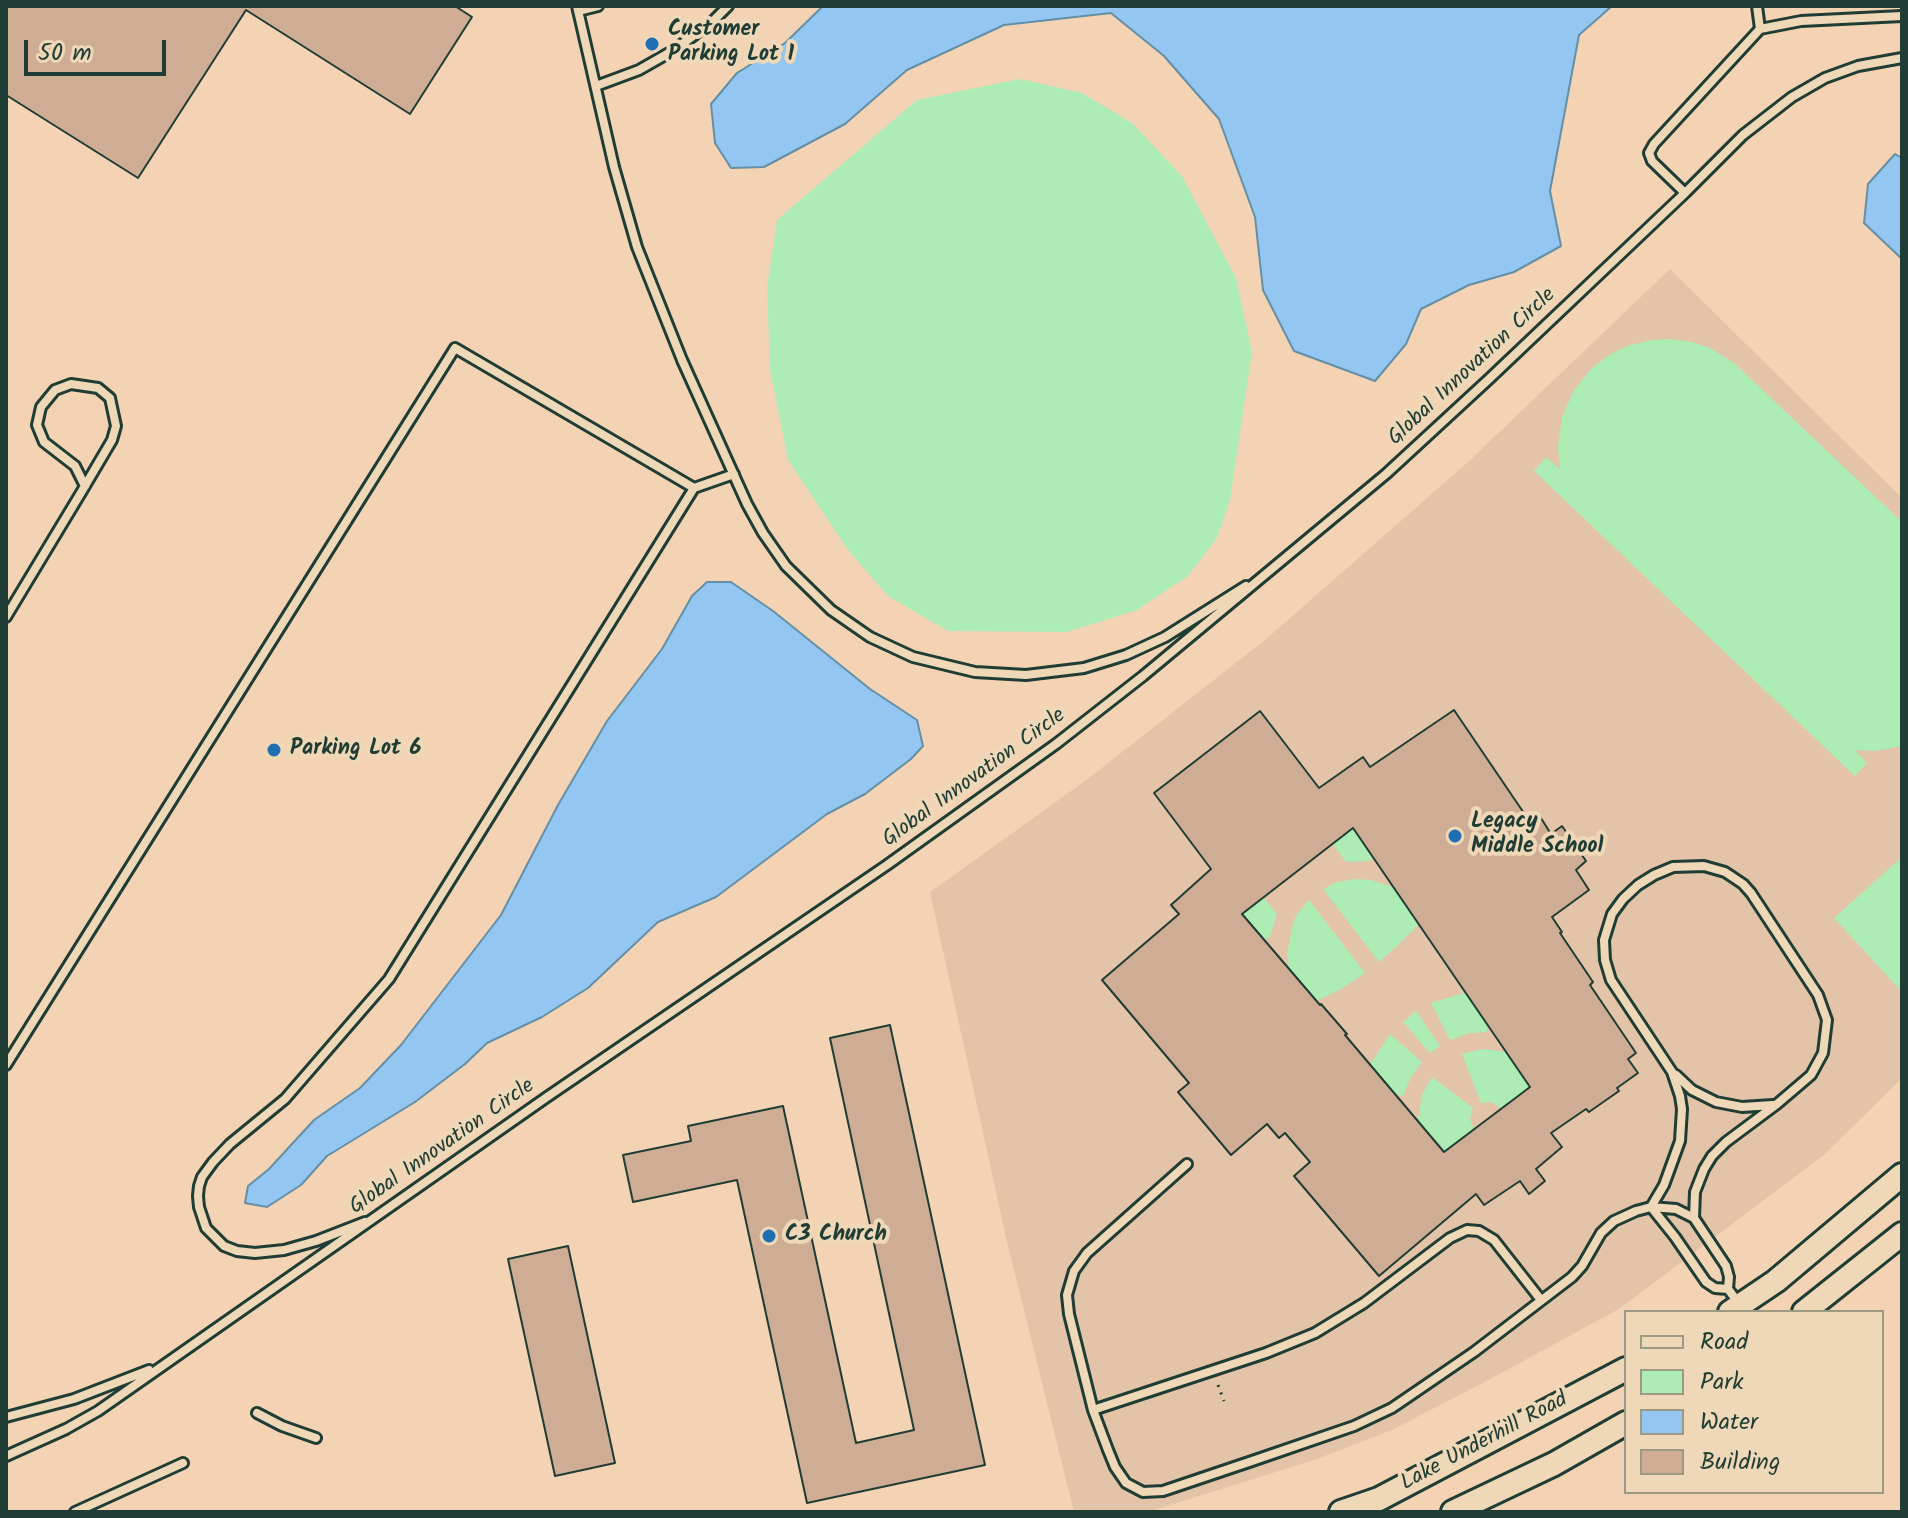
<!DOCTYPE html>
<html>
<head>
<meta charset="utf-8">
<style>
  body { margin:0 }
  #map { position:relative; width:1908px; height:1518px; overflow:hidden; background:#f3d3b4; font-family:Kalam,sans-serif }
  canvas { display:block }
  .frame { position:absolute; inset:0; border:8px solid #1f3d34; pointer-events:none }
  .legend { position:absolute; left:1624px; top:1310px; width:260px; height:184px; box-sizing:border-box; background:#efd8b8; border:2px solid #9c9a83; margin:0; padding:10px 14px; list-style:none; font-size:24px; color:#1f3d34 }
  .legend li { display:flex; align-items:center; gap:16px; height:40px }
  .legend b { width:40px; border:2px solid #9c9a83 }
  .scale { position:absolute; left:24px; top:40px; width:142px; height:36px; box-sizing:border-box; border:4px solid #1f3d34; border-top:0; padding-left:10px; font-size:24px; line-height:28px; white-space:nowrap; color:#1f3d34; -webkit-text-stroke:6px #efd8b8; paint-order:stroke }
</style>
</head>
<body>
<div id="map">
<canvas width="1908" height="1518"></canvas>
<div class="frame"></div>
<ul class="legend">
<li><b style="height:10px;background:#efd8b8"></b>Road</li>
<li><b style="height:22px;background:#adecb4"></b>Park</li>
<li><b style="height:22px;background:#93c6f0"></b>Water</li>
<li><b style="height:22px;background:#cfac94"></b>Building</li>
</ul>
<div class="scale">50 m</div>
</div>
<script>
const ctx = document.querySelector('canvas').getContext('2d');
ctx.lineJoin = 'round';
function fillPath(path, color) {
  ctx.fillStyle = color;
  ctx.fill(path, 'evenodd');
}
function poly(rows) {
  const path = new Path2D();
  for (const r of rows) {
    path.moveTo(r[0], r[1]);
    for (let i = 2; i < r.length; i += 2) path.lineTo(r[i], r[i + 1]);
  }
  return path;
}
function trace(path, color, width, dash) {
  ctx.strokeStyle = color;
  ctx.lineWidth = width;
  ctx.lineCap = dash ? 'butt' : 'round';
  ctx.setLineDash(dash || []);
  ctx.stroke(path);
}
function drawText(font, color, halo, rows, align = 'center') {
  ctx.font = font + ' Kalam,sans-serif';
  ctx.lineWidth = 8;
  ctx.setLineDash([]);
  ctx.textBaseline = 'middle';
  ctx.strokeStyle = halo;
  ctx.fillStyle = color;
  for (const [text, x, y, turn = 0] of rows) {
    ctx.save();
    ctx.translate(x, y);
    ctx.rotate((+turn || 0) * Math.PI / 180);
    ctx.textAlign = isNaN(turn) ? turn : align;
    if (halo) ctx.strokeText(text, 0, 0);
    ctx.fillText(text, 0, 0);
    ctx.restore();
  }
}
fillPath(poly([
  [1670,269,1902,498,1902,1078,1824,1155,1619,1309,1494,1377,1392,1430,1317,1459,1148,1512,1074,1512,1007,1242,930,892,1085,781,1265,640,1468,462]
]), '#e4c4a8');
fillPath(poly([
  [1020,79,1082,93,1132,123,1182,176,1236,278,1252,352,1230,500,1217,538,1188,576,1137,610,1067,632,948,631,888,596,848,550,788,460,770,370,767,287,777,220,917,100],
  [1669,339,1692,342,1708,347,1733,362,1902,522,1902,746,1875,751,1855,750,1867,763,1855,776,1534,471,1546,457,1560,469,1558,447,1562,417,1574,390,1592,368,1609,355,1627,346,1652,340],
  [1353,828,1373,858,1369,861,1346,862,1333,844],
  [1902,857,1902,992,1834,918],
  [1356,879,1371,880,1394,887,1419,924,1395,948,1379,962,1323,889,1337,882],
  [1263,897,1277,914,1270,937,1264,940,1242,914],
  [1309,900,1365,973,1341,989,1316,1001,1289,969,1287,953,1293,923,1297,914],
  [1464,993,1468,996,1487,1025,1487,1032,1470,1033,1450,1040,1431,1003],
  [1416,1011,1440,1046,1430,1053,1403,1022],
  [1390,1034,1422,1062,1410,1079,1403,1096,1395,1094,1370,1065],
  [1483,1049,1506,1052,1530,1087,1502,1109,1492,1102,1481,1103,1462,1054],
  [1432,1077,1473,1108,1470,1118,1474,1130,1444,1152,1418,1121,1422,1095]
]), '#adecb4');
const water = poly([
  [823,6,1612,6,1579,35,1550,191,1561,246,1514,272,1469,285,1421,309,1406,344,1375,381,1294,351,1263,290,1255,217,1219,119,1164,56,1111,13,1004,25,907,70,845,124,764,167,731,168,715,143,711,104,737,73,785,43,823,6],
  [1895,154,1902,158,1902,259,1864,223,1868,184,1895,154],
  [707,582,731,582,773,611,870,689,917,720,923,746,911,759,865,794,827,814,716,897,658,922,588,988,542,1017,487,1043,465,1064,415,1102,327,1156,301,1185,267,1207,245,1203,248,1186,269,1169,314,1120,360,1088,401,1045,501,915,558,805,607,721,662,649,692,596,707,582]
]);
fillPath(water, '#93c6f0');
trace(water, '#658fa5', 2);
const building = poly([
  [6,6,455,6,472,17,410,114,246,10,138,178,6,95,6,6],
  [1454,710,1530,822,1539,815,1551,834,1562,826,1586,861,1576,870,1589,890,1552,917,1562,932,1560,933,1593,982,1590,985,1636,1053,1628,1059,1638,1073,1617,1088,1619,1091,1589,1112,1586,1109,1551,1133,1562,1147,1536,1169,1545,1181,1529,1194,1520,1181,1484,1205,1476,1194,1379,1276,1294,1176,1310,1162,1285,1133,1279,1138,1267,1124,1231,1155,1178,1092,1189,1083,1102,980,1179,914,1171,905,1211,869,1154,793,1260,711,1319,788,1363,757,1370,767,1454,710],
  [1353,828,1530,1087,1444,1152,1345,1035,1347,1034,1321,1004,1320,1005,1242,914,1353,828],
  [890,1025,985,1465,807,1503,737,1180,633,1202,623,1155,691,1141,688,1126,783,1106,856,1443,914,1430,830,1038,890,1025],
  [568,1246,615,1463,555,1476,508,1259,568,1246]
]);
fillPath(building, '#cfac94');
trace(building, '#1f3d34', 2);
const lane = poly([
  [577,6,614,167,637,247,682,360,747,504,763,533,786,566,831,610,870,637,913,657,975,672,1026,675,1084,668,1126,655,1165,637,1246,586],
  [578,11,598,6],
  [1760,29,1801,21,1902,16],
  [596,86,639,70,674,50,712,22,728,6],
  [1685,193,1652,161,1649,153,1654,144,1760,29,1757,6],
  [6,617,82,491,112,440,116,426,110,398,98,388,71,384,55,390,41,407,37,425,44,442,75,466,85,486],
  [6,1065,455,348,694,488],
  [1676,1075,1692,1090,1716,1102,1742,1107,1773,1105],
  [1187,1164,1087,1253,1074,1271,1067,1295,1069,1314,1093,1410,1108,1450,1115,1467,1126,1483,1143,1492,1163,1491,1255,1460,1354,1426,1392,1408,1474,1352,1572,1277,1582,1266,1601,1233,1614,1221,1636,1211,1651,1207,1676,1209,1694,1218,1726,1266,1729,1277,1728,1289,1740,1305],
  [1651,1207,1664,1185,1680,1141,1682,1109,1680,1096,1672,1072,1611,980,1605,960,1604,940,1612,914,1623,899,1638,885,1654,875,1673,867,1704,866,1725,872,1743,884,1751,893,1818,995,1827,1020,1823,1053,1811,1075,1777,1104,1726,1142,1712,1156,1704,1169,1695,1192,1694,1218],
  [1651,1207,1675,1237,1706,1282,1715,1288,1728,1289],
  [365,1222,316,1241,284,1250,255,1253,237,1251,224,1246,206,1228,199,1207,198,1196,199,1186,202,1177,213,1162,230,1144,285,1099,389,979,694,488,734,474],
  [1093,1410,1266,1353,1315,1333,1364,1303,1450,1238,1467,1230,1479,1231,1494,1240,1541,1300],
  [257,1413,282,1426,316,1438],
  [6,1417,74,1399,149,1370],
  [6,1456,66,1429,98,1411,547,1097,887,865,1056,744,1143,676,1386,474,1489,379,1685,193,1743,135,1792,97,1825,78,1858,66,1902,58],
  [75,1512,183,1463]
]);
const secondary = poly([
  [1730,1312,1776,1281,1902,1175],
  [1804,1312,1902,1234],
  [1341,1512,1379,1499,1626,1369],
  [1453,1512,1554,1464,1626,1423]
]);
trace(lane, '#1f3d34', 14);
trace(secondary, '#1f3d34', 28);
trace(poly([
  [1218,1385,1224,1401]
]), '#1f3d34', 3, [2, 6]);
trace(lane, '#efd8b8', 8);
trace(secondary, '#efd8b8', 22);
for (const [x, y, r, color] of [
  [652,44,8,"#1f6fb2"],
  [274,750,8,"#1f6fb2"],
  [1455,836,8,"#1f6fb2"],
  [769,1236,8,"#1f6fb2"]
]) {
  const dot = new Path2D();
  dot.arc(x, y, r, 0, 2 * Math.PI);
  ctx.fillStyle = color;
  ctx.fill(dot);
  trace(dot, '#efd8b8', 3);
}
drawText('bold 22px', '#1f3d34', '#efd8b8', [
  ["Customer",668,31],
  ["Parking Lot 1",668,56],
  ["Parking Lot 6",290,750],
  ["Legacy",1471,823],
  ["Middle School",1471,848],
  ["C3 Church",785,1236]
], 'left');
drawText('22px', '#1f3d34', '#efd8b8', [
  ["Global Innovation Circle",1473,368,-43],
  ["Global Innovation Circle",975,779,-36],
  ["Global Innovation Circle",443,1148,-35],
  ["Lake Underhill Road",1485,1443,-28]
]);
</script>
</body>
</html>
